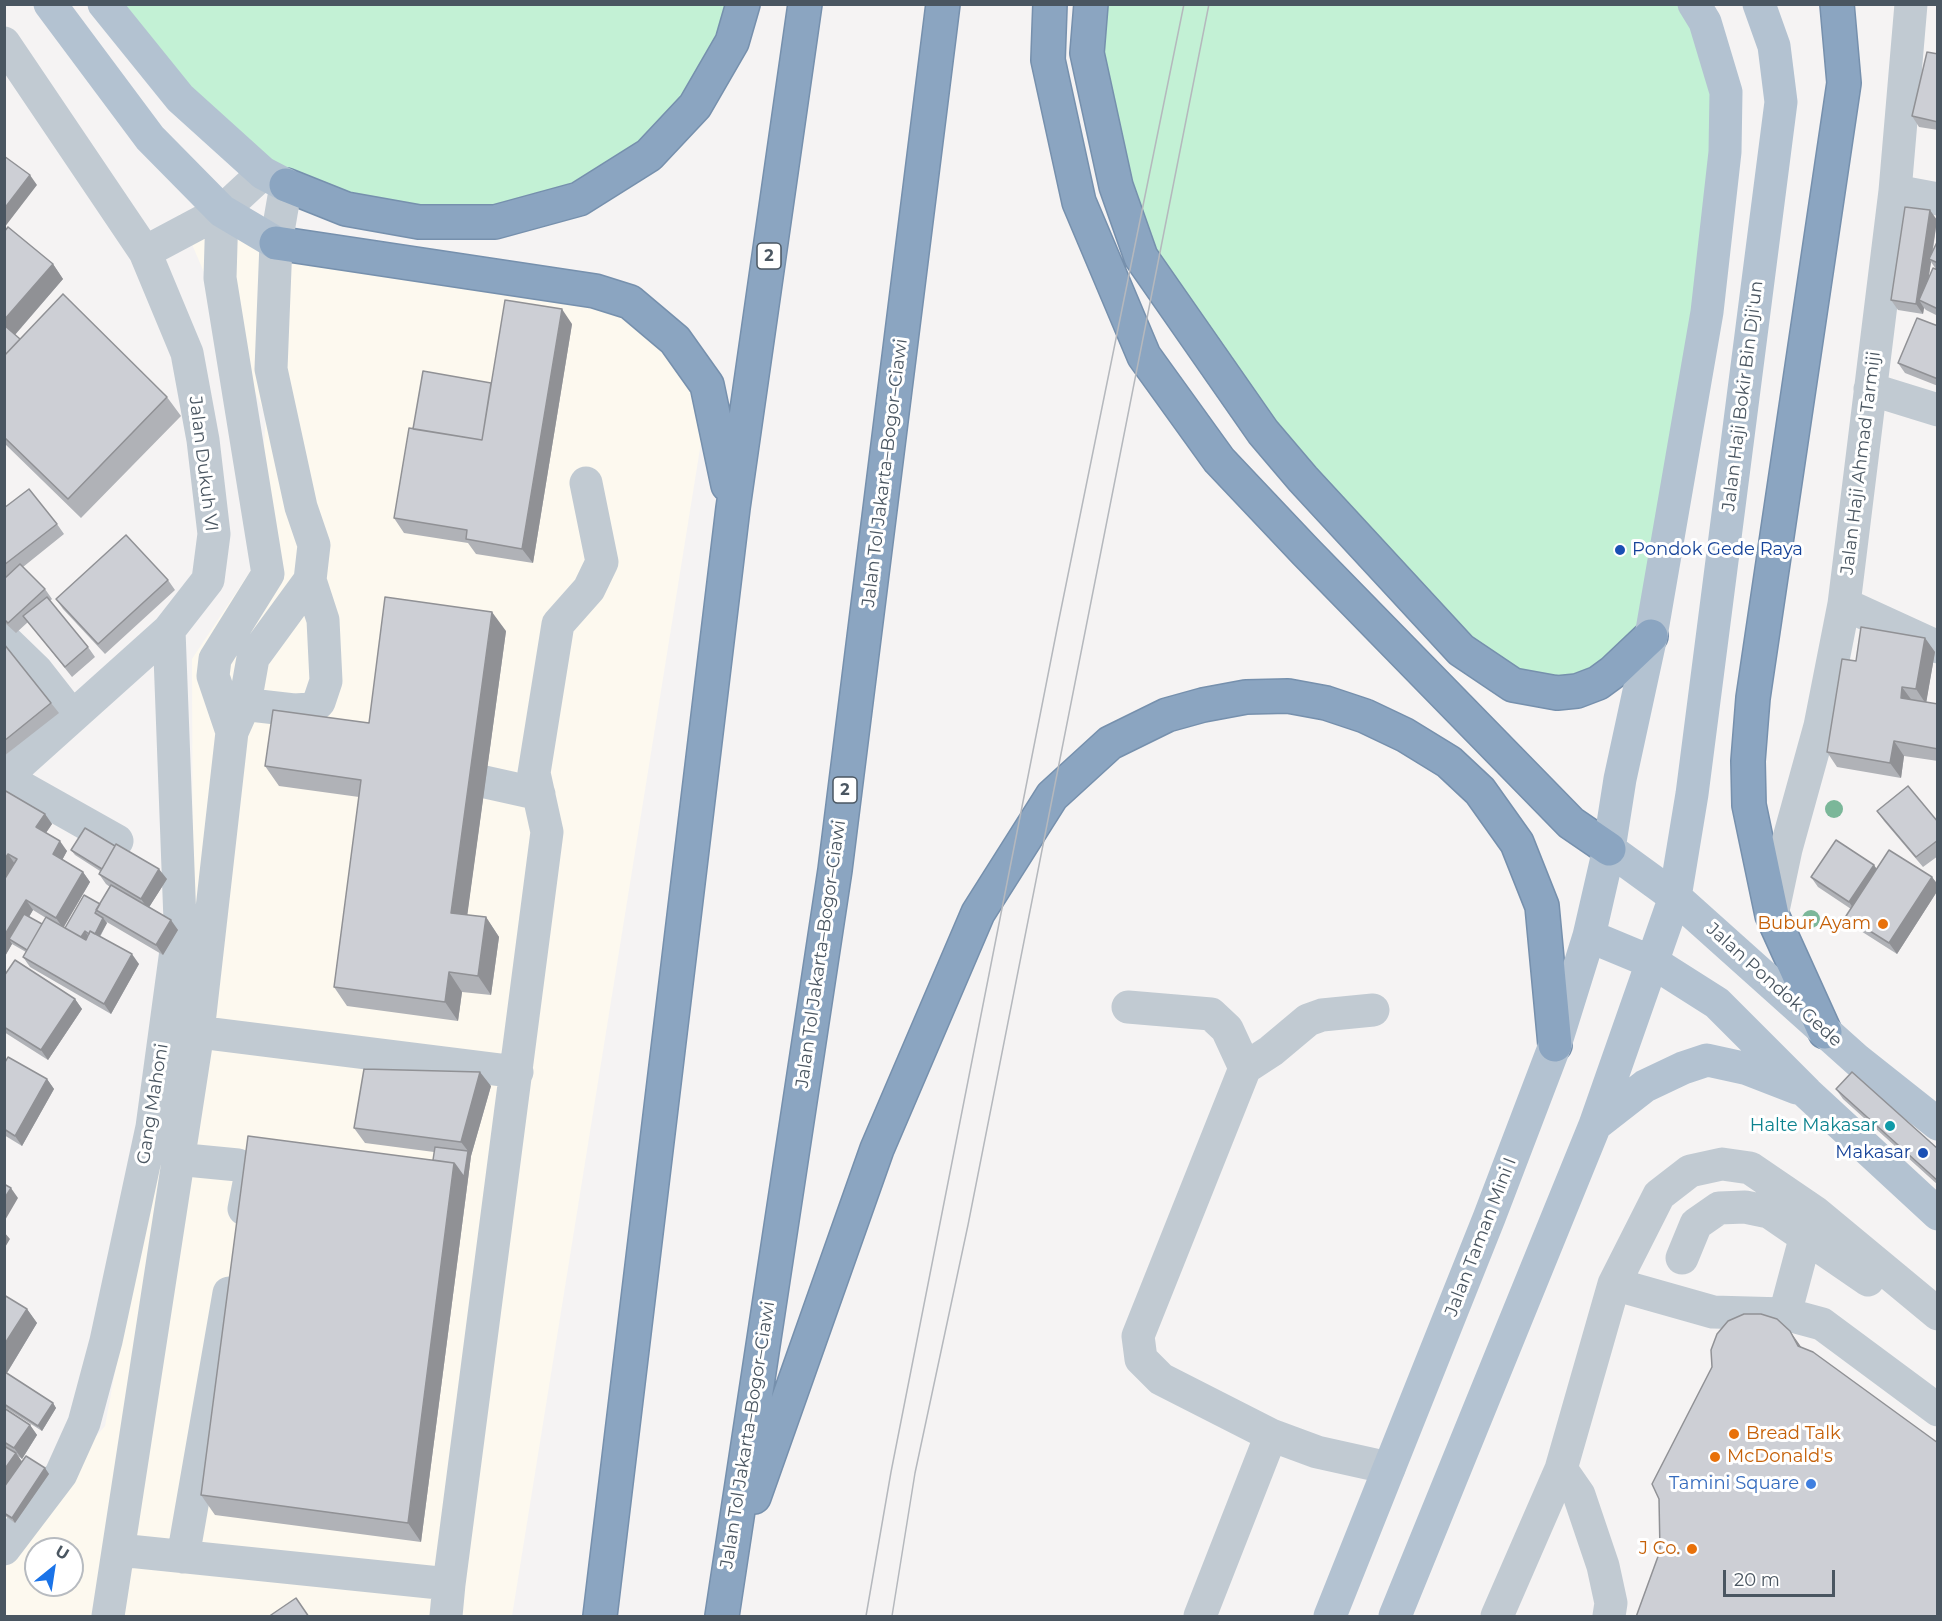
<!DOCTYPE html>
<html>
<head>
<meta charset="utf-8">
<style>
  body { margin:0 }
  #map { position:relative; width:1942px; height:1621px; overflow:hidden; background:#f5f3f3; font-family:Montserrat,sans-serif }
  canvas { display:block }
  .frame { position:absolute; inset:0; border:6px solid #4a5661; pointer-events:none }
  .north { position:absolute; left:24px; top:1537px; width:60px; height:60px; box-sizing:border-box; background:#fff; border:2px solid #b7bbc0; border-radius:50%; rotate:30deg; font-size:16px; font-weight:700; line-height:24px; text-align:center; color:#4a5661 }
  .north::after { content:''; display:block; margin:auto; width:21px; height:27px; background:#1a73e8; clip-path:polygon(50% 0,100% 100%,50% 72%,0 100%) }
  .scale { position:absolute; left:1723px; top:1570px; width:112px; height:27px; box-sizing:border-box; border:3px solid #4a5661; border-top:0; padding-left:8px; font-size:18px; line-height:21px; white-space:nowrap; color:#4a5661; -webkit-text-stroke:4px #fff; paint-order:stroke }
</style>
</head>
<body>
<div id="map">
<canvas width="1942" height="1621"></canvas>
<div class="frame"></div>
<div class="north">U</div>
<div class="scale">20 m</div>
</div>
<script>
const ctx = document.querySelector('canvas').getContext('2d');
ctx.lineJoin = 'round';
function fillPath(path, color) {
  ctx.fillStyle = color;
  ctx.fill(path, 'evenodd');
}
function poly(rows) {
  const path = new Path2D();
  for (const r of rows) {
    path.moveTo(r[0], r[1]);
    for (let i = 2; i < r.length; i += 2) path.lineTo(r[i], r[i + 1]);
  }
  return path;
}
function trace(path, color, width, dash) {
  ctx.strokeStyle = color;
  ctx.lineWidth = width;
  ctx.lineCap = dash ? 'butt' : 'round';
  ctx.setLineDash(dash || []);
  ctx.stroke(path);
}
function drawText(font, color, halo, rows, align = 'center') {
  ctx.font = font + ' Montserrat,sans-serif';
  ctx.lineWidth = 6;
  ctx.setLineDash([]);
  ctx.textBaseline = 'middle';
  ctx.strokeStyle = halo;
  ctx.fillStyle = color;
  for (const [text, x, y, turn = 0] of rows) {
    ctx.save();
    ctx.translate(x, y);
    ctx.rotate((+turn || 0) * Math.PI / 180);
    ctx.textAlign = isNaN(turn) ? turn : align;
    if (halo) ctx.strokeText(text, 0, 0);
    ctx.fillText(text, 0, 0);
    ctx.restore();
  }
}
fillPath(poly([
  [179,214,627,298,708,399,512,1616,5,1616,5,1542,105,1426,193,951,192,659,255,564,266,417],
  [36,1549,72,1549,72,1585,36,1585]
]), '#fdf9ef');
fillPath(poly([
  [104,5,743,5,649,155,495,222,286,185],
  [1091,5,1694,5,1726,92,1651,636,1577,691,1461,650,1141,257]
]), '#c3f1d5');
const highway = poly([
  [1050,4,1048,60,1079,202,1144,356,1219,460,1306,552,1571,823,1609,849],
  [1091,4,1087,53,1116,186,1141,257,1263,432,1303,479,1461,650,1513,685,1557,693,1577,691,1598,683,1613,672,1651,636],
  [286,185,346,209,419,222,495,222,579,199,649,155,695,106,732,42,743,4],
  [276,243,595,291,630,302,675,340,707,385,728,485],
  [1825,1032,1772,915,1749,805,1748,761,1753,698,1844,83,1837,4],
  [754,1497,877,1149,978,913,1052,796,1110,743,1167,715,1203,705,1246,697,1288,696,1326,703,1365,716,1405,735,1449,762,1480,791,1517,843,1542,906,1555,1045],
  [600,1616,733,508,805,4],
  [722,1616,835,870,943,4]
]);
trace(highway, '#7690ad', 36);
trace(poly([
  [4,43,145,252],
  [1895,191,1938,199],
  [222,211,220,278,268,574,215,659,213,676,232,732],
  [1870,389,1938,410],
  [1844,604,1938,647],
  [4,639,36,670,72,716],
  [224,702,294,710,311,709,319,702,326,681,323,620,310,580],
  [4,778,169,630,208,580,214,534,203,440,187,353,145,252,222,211,263,173],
  [5,778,117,841],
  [485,782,539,794],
  [1772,915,1786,849,1820,726,1844,604,1895,191,1911,4],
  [1128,1007,1211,1014,1227,1029,1245,1068,1138,1336,1141,1359,1161,1379,1271,1435],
  [198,1032,517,1072],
  [1245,1068,1271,1051,1308,1020,1322,1015,1373,1010],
  [176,1159,238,1165,247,1170,250,1178,244,1209],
  [1682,1258,1696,1224,1719,1208,1745,1207,1769,1212,1868,1280],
  [1614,1284,1713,1312,1785,1314,1822,1324,1938,1410],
  [1785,1314,1805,1239],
  [1561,1469,1579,1495,1603,1566,1611,1603,1609,1616],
  [4,1549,61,1474,84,1423,106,1341,152,1127,180,921,169,630],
  [119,1550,449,1584,547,832,534,773,558,624,589,589,602,562,586,483],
  [183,1557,229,1293],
  [108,1616,198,1032,232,732,245,703,253,658,310,580,314,545,301,507,271,369,276,243,286,185],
  [446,1616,449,1584],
  [1200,1616,1271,1435,1317,1452,1389,1468],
  [1497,1616,1561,1469,1614,1284,1659,1195,1690,1171,1722,1164,1750,1168,1816,1213,1938,1314]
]), '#c1cad2', 33);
trace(poly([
  [50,4,150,138,222,211,276,243],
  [104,4,180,98,263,173,286,185],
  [1609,849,1675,897,1857,1060,1938,1124],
  [1589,936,1654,963,1717,1003,1807,1093,1938,1214],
  [1595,1125,1645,1086,1683,1068,1707,1060,1748,1069,1797,1088],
  [1330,1616,1489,1218,1555,1045,1589,936,1609,849,1620,779,1651,636,1707,312,1725,152,1726,92,1705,22,1694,4],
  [1395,1616,1595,1125,1675,897,1692,794,1781,102,1774,46,1759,4]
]), '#b3c2d1', 33);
trace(highway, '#8ba5c1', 33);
trace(poly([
  [866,1616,891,1472,1058,624,1184,4],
  [892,1616,915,1473,968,1225,1209,4]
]), '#b5b8bd', 1.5);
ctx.fillStyle = '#7bb799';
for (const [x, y] of [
  [1834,809],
  [1811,919]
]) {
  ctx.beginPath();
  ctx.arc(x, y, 9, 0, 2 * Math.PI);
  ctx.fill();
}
fillPath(poly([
  [1938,54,1938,130,1919,127,1912,116],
  [1937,220,1933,250,1938,240,1938,270,1936,269,1931,262,1928,280,1938,270,1938,316,1926,310,1924,308,1923,314,1898,310,1891,300],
  [4,232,53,264,63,279,15,335,20,339,167,397,181,416,81,518,4,443],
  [572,324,533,563,476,554,468,543,404,533,394,518,413,429,491,383],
  [1938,326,1938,386,1905,373,1898,363],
  [4,508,57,524,64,534,23,567,45,589,52,599,50,601,88,647,95,657,72,677,28,622,16,633,4,622],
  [168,580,175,590,105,654,63,609,56,599],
  [506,631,467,915,486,917,499,937,491,995,462,992,458,1021,347,1006,334,987,359,797,279,786,265,766,369,723],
  [1925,638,1935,652,1926,702,1938,704,1938,761,1904,756,1901,778,1837,767,1827,752,1856,661],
  [4,644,59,713,4,756],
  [4,790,45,814,52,824,46,833,67,851,62,860,83,872,90,882,64,927,65,928,100,904,110,887,106,884,99,874,100,871,75,855,71,850,167,879,149,907,178,930,163,955,105,921,107,923,100,937,139,964,111,1014,30,967,23,957,26,952,12,944,4,958],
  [33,910,46,918,42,924,29,917],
  [1877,811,1938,822,1938,856,1923,867,1884,821],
  [1874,865,1876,869,1932,877,1938,885,1938,890,1897,954,1853,926,1846,916,1851,909,1818,887,1811,877],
  [4,976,75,999,82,1009,48,1060,4,1032],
  [4,1064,47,1079,54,1089,22,1146,4,1135],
  [491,1086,471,1156,421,1542,215,1515,201,1495,433,1160,434,1152,365,1143,354,1128],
  [1836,1089,1938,1149,1938,1185,1843,1099],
  [4,1295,27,1309,37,1323,7,1373,53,1403,56,1408,42,1431,4,1407],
  [4,1408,30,1425,37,1435,22,1459,18,1456,22,1462,45,1468,49,1474,15,1523,4,1515]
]), '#b0b2b7');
fillPath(poly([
  [30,175,37,185,4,228,4,209],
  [1930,210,1937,220,1931,260,1929,259,1931,262,1925,303,1919,300,1924,308,1923,314,1916,304],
  [53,264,63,279,12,338,4,327,4,320],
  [562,309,572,324,533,563,522,549],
  [492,612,506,631,465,932,451,913],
  [1925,638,1935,652,1926,704,1916,689],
  [1902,687,1913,702,1901,698],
  [1894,741,1904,756,1901,778,1890,763],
  [45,814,52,824,43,837,36,827],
  [60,841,67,851,60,864,53,854],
  [8,854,15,864,4,881,4,860],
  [1874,865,1881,875,1856,912,1849,902],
  [159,869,167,879,148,909,141,899],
  [83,872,90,882,63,928,56,918],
  [1932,877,1938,885,1938,890,1897,954,1889,943],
  [26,900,33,910,14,942,9,939,12,944,4,958,4,936],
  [486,917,499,937,491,995,478,976],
  [103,918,107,923,97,941,94,936],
  [171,920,178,930,163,955,156,945],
  [85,931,88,936,85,942,81,937],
  [132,954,139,964,111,1014,104,1004],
  [449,972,462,992,458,1021,445,1002],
  [75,999,82,1009,48,1060,41,1050],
  [480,1072,491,1086,471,1156,421,1542,408,1523,454,1163,468,1151,461,1142],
  [47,1079,54,1089,22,1146,15,1136],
  [11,1188,18,1198,4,1222,4,1199],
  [4,1232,10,1239,4,1249],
  [27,1309,37,1323,5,1376,4,1345],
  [1790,1331,1809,1358,1798,1346],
  [53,1403,56,1408,42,1431,38,1426],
  [30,1425,37,1435,22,1459,14,1448],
  [16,1453,23,1463,4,1491,4,1470],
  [45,1468,49,1474,15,1523,12,1518]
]), '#909195');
const building = poly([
  [1927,52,1938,54,1938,122,1912,116,1927,52],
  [4,156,30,175,4,209,4,156],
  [1905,207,1930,210,1916,304,1891,300,1905,207],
  [8,227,53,264,4,320,4,232,8,227],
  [1938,240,1938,263,1929,259,1938,240],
  [1933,268,1938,270,1938,309,1919,300,1933,268],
  [63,294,167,397,68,499,4,437,4,356,63,294],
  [505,300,562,309,522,549,466,539,467,530,394,518,409,428,482,440,505,300],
  [1917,318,1938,326,1938,379,1898,363,1917,318],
  [4,325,20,339,4,356,4,325],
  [423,371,491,383,482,440,413,429,423,371],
  [29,489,57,524,4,565,4,508,29,489],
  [126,535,168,580,98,644,56,599,126,535],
  [20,564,45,589,8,623,4,619,4,579,20,564],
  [47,597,88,647,65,667,23,616,47,597],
  [385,597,492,612,451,913,486,917,478,976,449,972,445,1002,334,987,361,780,265,766,273,710,369,723,385,597],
  [1861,627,1925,638,1916,689,1902,687,1901,698,1938,704,1938,749,1894,741,1890,763,1827,752,1842,659,1856,661,1861,627],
  [4,644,51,703,4,741,4,644],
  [1908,786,1938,822,1938,840,1916,857,1877,811,1908,786],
  [4,790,45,814,36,827,60,841,53,854,83,872,56,918,26,900,4,936,4,880,17,859,8,854,4,860,4,790],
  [85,828,115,846,102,869,71,850,85,828],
  [1836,840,1874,865,1849,902,1811,877,1836,840],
  [116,844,159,869,141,899,99,874,116,844],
  [1889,850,1932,877,1889,943,1846,916,1889,850],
  [111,885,171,920,156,945,96,910,111,885],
  [84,895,100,904,95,913,103,918,95,934,90,931,89,934,85,931,81,937,65,928,84,895],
  [24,914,42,924,27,950,9,939,24,914],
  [46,917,86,940,90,931,132,954,104,1004,23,957,46,917],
  [15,960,75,999,41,1050,4,1027,4,976,15,960],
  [8,1057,47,1079,15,1136,4,1129,4,1064,8,1057],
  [364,1069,480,1072,461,1142,354,1128,364,1069],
  [1852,1072,1938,1149,1938,1181,1836,1089,1852,1072],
  [248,1136,454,1163,408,1523,201,1495,248,1136],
  [435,1147,468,1151,464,1177,454,1163,433,1160,435,1147],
  [4,1184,11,1188,4,1199,4,1184],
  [4,1295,27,1309,4,1345,4,1295],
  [1744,1314,1761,1314,1777,1319,1790,1331,1798,1346,1813,1352,1938,1443,1938,1617,1636,1617,1660,1551,1659,1499,1652,1484,1712,1367,1711,1350,1717,1334,1728,1321,1744,1314],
  [5,1372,53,1403,38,1426,4,1404,5,1372],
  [4,1408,30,1425,14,1448,4,1442,4,1408],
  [4,1446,16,1453,4,1470,4,1446],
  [26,1456,45,1468,12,1518,4,1513,4,1487,26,1456],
  [296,1598,309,1617,268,1617,296,1598]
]);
fillPath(building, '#cdcfd5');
trace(building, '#909195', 1.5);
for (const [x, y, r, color] of [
  [1620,550,6,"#1a4fb4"],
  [1883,924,6,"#e8710a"],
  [1890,1126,6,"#0f9aa8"],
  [1923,1153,6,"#1a4fb4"],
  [1734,1434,6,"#e8710a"],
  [1715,1457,6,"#e8710a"],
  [1811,1484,6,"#3f7fe0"],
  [1692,1549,6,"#e8710a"]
]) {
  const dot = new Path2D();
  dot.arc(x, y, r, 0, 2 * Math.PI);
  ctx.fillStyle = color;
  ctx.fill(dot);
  trace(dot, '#fff', 2);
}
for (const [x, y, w] of [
  [769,256,24],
  [845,790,24]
]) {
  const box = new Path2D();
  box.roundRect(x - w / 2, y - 13, w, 26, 4.5);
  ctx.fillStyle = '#fff';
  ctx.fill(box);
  trace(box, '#4a5661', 1.5);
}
drawText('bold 16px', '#4a5661', null, [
  ["2",769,256],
  ["2",845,790]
]);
drawText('18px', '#4a5661', '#fff', [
  ["Jalan Haji Bokir Bin Dji'un",1743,396,-83],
  ["Jalan Haji Ahmad Tarmiji",1861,463,-83],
  ["Jalan Dukuh VI",203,464,83],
  ["Jalan Tol Jakarta–Bogor–Ciawi",885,473,-83],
  ["Jalan Tol Jakarta–Bogor–Ciawi",821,954,-82],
  ["Jalan Pondok Gede",1774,985,42],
  ["Gang Mahoni",153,1104,-81],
  ["Jalan Taman Mini I",1481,1237,-69],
  ["Jalan Tol Jakarta–Bogor–Ciawi",748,1435,-81]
]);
drawText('18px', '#164399', '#fff', [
  ["Pondok Gede Raya",1632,550],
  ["Makasar",1911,1153,"right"]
], 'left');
drawText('18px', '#c56008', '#fff', [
  ["Bubur Ayam",1871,924],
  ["Bread Talk",1746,1434,"left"],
  ["McDonald's",1727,1457,"left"],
  ["J Co.",1680,1549]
], 'right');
drawText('18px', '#0d838f', '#fff', [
  ["Halte Makasar",1878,1126]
], 'right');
drawText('18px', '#366cbe', '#fff', [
  ["Tamini Square",1799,1484]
], 'right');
</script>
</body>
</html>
